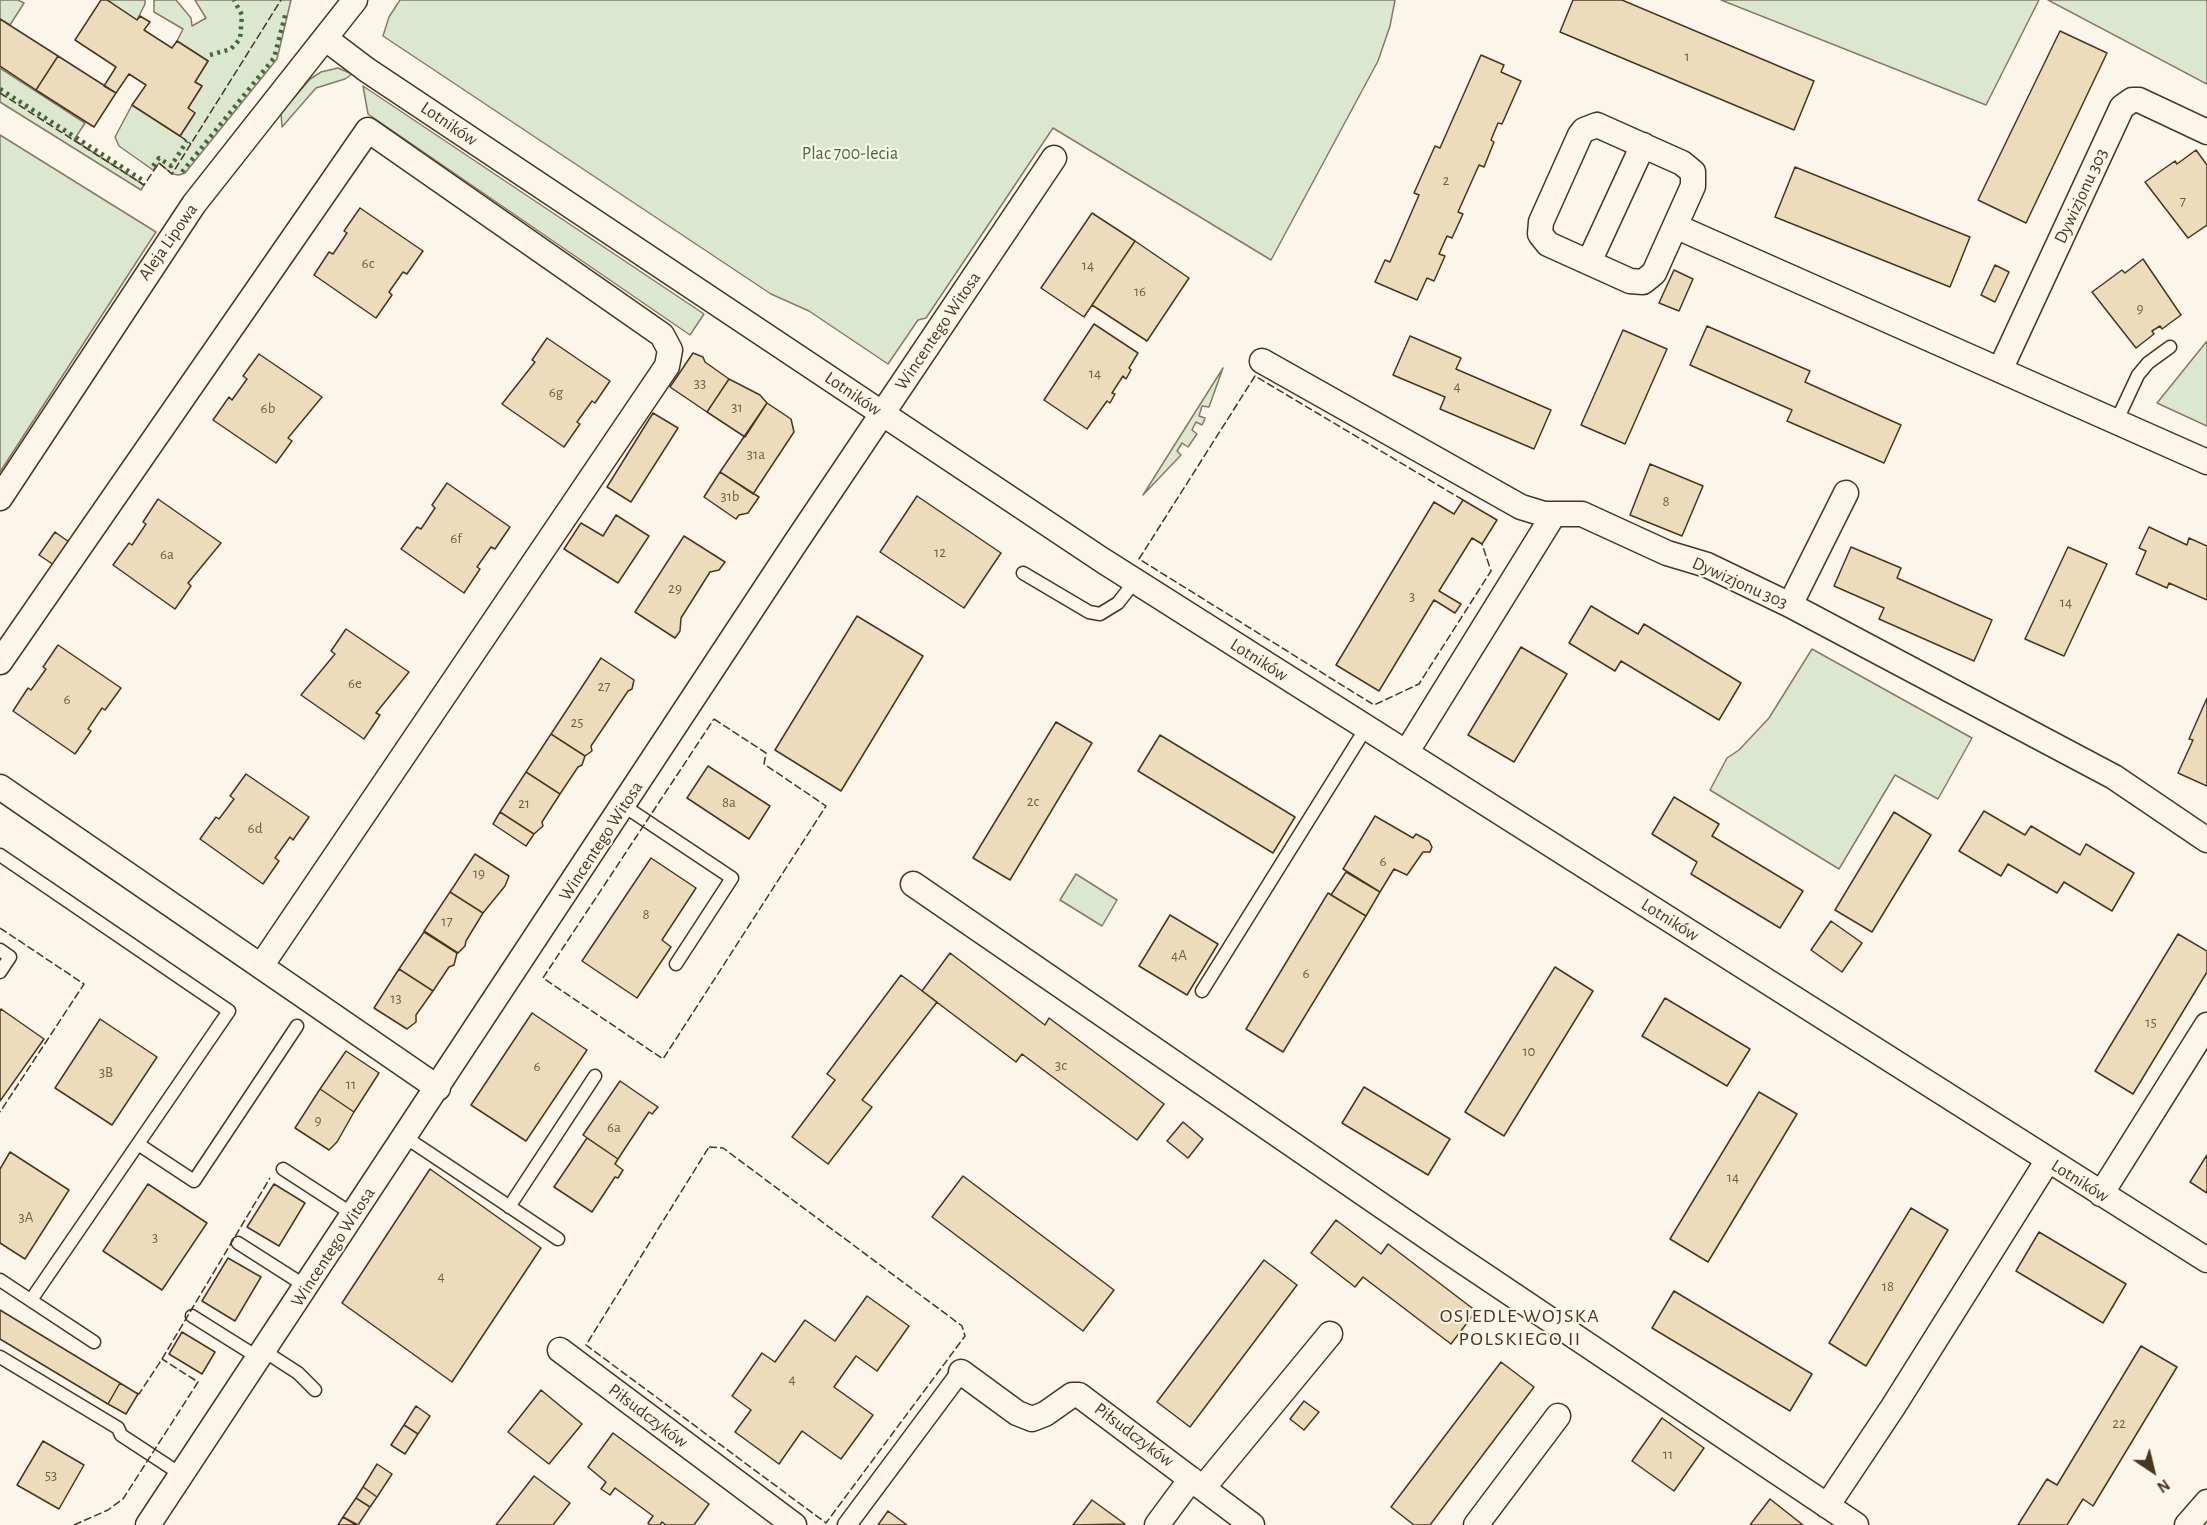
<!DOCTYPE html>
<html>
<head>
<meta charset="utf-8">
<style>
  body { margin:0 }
  #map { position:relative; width:2207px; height:1525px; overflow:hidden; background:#fbf6e9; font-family:"Alegreya Sans",sans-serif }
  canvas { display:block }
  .north { position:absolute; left:2123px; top:1441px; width:60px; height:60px; -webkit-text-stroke:4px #fbf6e9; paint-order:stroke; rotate:145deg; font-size:16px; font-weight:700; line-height:24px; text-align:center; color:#4a3520 }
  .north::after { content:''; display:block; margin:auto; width:21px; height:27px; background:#4a3520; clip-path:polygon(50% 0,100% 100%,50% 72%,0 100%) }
</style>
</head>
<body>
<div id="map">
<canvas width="2207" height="1525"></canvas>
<div class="north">N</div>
</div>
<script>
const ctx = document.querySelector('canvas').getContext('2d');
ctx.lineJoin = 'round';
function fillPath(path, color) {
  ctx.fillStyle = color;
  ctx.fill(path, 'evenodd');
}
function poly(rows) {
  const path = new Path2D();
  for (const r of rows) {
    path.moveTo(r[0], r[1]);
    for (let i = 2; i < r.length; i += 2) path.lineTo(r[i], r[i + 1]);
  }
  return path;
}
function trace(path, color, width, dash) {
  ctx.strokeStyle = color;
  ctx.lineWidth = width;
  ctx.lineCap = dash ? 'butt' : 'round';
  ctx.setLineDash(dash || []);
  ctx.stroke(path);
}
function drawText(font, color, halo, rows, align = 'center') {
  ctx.font = font + ' "Alegreya Sans",sans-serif';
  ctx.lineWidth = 4.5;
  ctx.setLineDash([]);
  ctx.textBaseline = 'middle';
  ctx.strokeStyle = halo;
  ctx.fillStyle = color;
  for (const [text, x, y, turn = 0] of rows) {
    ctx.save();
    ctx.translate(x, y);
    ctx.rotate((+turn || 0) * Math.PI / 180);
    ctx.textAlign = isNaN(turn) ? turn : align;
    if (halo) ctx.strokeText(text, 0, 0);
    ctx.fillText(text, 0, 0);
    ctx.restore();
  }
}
const green = poly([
  [0,0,18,0,24,3,10,25,0,19,0,0],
  [107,0,145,0,145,4,137,20,107,0],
  [154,0,176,0,191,18,192,26,206,18,195,0,291,0,277,59,185,173,179,175,172,174,159,163,153,170,119,146,115,137,132,105,180,136,195,113,188,108,202,86,195,82,208,61,177,41,183,29,154,12,154,0],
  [400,0,1395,0,1390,26,1378,61,1271,260,1053,128,926,318,918,320,888,364,809,311,771,294,383,36,389,17,400,0],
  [1721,0,2039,0,1986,105,1721,0],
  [2048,0,2207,0,2207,84,2048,0],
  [0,68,85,123,74,140,144,185,141,190,0,102,0,68],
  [338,68,352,74,345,79,316,88,282,127,281,113,310,79,321,72,338,68],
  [363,86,704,314,690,335,368,114,363,86],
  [0,135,156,232,0,472,0,135],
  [2207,341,2207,426,2157,403,2207,341],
  [1223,368,1209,407,1202,406,1199,416,1205,418,1204,421,1202,425,1196,422,1192,430,1197,434,1188,447,1182,443,1177,451,1181,455,1143,495,1223,368],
  [1812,649,1972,738,1938,799,1895,775,1839,869,1710,790,1727,758,1739,750,1769,718,1812,649],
  [1076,874,1117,900,1102,926,1060,900,1076,874]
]);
fillPath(green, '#dce7d0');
trace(green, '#887966', 1.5);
const building = poly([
  [101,0,107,0,137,20,140,16,150,22,144,30,172,48,177,41,208,61,195,82,202,86,188,108,195,113,180,136,132,105,146,85,129,74,116,93,104,86,116,67,75,40,101,0],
  [1573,0,1622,0,1814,81,1794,130,1560,32,1573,0],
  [0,19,58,56,36,90,0,66,0,19],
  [2060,31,2107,53,2026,223,1978,200,2060,31],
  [1481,55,1504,65,1501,72,1521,81,1502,124,1498,123,1491,140,1494,142,1484,167,1479,165,1458,212,1463,214,1452,238,1447,236,1439,254,1445,256,1434,281,1427,278,1417,300,1375,282,1385,260,1390,262,1419,195,1414,193,1435,146,1440,148,1481,55],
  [58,56,116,93,94,127,36,90,58,56],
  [2196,150,2207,165,2207,225,2188,238,2145,182,2175,161,2177,164,2196,150],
  [1795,167,1970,237,1950,287,1775,217,1795,167],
  [360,208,423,251,407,274,403,272,389,292,392,295,376,318,314,275,329,252,333,254,347,233,344,231,360,208],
  [1092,213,1135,241,1084,317,1041,288,1092,213],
  [1135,241,1189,278,1147,341,1092,305,1135,241],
  [2143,259,2181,315,2162,329,2160,326,2152,331,2154,334,2136,348,2092,292,2122,270,2125,273,2143,259],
  [1995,265,2009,272,1995,302,1981,295,1995,265],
  [1674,270,1693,279,1679,311,1659,303,1674,270],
  [1094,324,1138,353,1129,368,1131,370,1126,379,1123,376,1112,393,1115,394,1110,403,1107,401,1087,429,1044,400,1094,324],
  [1707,326,1810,371,1805,382,1901,425,1884,463,1787,421,1792,410,1690,365,1707,326],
  [1623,330,1667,349,1625,444,1581,425,1623,330],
  [1410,336,1461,358,1456,369,1551,410,1534,449,1440,409,1445,397,1393,375,1410,336],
  [547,338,610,381,595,403,592,401,577,422,580,424,564,447,502,404,535,362,532,360,547,338],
  [693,353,703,357,705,362,729,379,707,412,670,387,693,353],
  [259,354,322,397,288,438,292,441,276,463,213,420,229,397,232,400,247,379,243,376,259,354],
  [729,379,760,395,767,403,745,437,707,412,729,379],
  [767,403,791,419,794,432,753,494,720,472,767,403],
  [653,413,678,428,631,502,607,487,653,413],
  [1650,464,1703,486,1682,536,1630,515,1650,464],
  [720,472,759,497,748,513,739,515,736,519,704,497,720,472],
  [447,483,510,527,495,549,491,547,477,567,480,569,464,593,401,549,417,527,421,529,435,508,432,505,447,483],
  [917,496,1001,553,964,608,880,552,917,496],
  [158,499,221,543,188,583,191,586,175,609,113,565,129,543,132,545,146,524,143,522,158,499],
  [1463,500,1497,520,1482,544,1472,538,1439,591,1461,604,1455,613,1434,600,1379,691,1336,665,1434,502,1454,514,1463,500],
  [616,515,649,536,618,583,564,549,581,523,603,536,616,515],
  [2149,527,2187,545,2189,538,2207,546,2207,600,2169,583,2167,588,2136,574,2146,551,2139,548,2149,527],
  [55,532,69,542,54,565,39,555,55,532],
  [684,536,725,562,719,570,710,572,681,618,680,631,675,638,635,612,684,536],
  [1851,547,1901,568,1897,578,1992,620,1974,661,1879,619,1884,608,1834,586,1851,547],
  [2068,547,2107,564,2064,656,2025,639,2068,547],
  [1591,606,1638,634,1644,624,1741,683,1719,720,1621,661,1615,671,1569,643,1591,606],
  [857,616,923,656,841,791,775,750,857,616],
  [346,629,409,672,376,713,380,715,364,739,301,695,335,654,331,651,346,629],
  [58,645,121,688,105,710,102,708,88,729,91,731,75,754,13,711,28,688,31,690,46,669,43,667,58,645],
  [1521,647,1567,674,1514,762,1468,735,1521,647],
  [601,658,634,680,632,689,628,691,591,746,592,751,585,756,551,734,601,658],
  [2207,698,2207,786,2178,773,2193,740,2189,739,2207,698],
  [1056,722,1092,743,1010,880,973,858,1056,722],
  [551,734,585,756,582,765,578,767,560,794,526,772,551,734],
  [1160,735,1295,817,1273,853,1138,771,1160,735],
  [708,766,770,806,749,839,687,798,708,766],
  [526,772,560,794,542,822,543,826,534,834,500,812,526,772],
  [246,774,309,817,293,840,290,837,275,858,279,861,263,884,200,839,216,817,219,819,234,799,230,796,246,774],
  [1674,797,1719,824,1712,836,1803,891,1780,928,1691,874,1697,862,1652,834,1674,797],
  [1984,811,2025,835,2031,826,2080,855,2086,844,2134,873,2112,911,2064,882,2057,893,2008,864,2001,876,1959,851,1984,811],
  [500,812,534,834,526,846,493,824,500,812],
  [1894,812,1931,835,1872,932,1835,910,1894,812],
  [1375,816,1413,838,1416,834,1429,841,1432,847,1430,852,1423,852,1407,875,1394,869,1380,892,1343,869,1375,816],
  [475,854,509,876,505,886,483,913,450,892,475,854],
  [651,858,696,888,662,940,671,947,637,998,582,961,651,858],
  [1346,872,1380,892,1366,916,1331,895,1346,872],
  [450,892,483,913,466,941,465,946,458,953,424,931,450,892],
  [1328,893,1366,916,1283,1052,1246,1029,1328,893],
  [1170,915,1218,944,1187,995,1139,966,1170,915],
  [1831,921,1862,943,1842,972,1811,950,1831,921],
  [424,932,457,953,454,965,449,967,433,991,399,969,424,932],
  [2178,934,2207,951,2207,972,2133,1094,2095,1071,2178,934],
  [950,953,1045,1025,1049,1018,1164,1104,1137,1140,1022,1054,1016,1062,922,991,950,953],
  [1555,967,1593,991,1504,1136,1465,1112,1555,967],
  [399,969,433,991,416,1015,416,1022,407,1029,374,1008,399,969],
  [901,975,937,1002,862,1100,872,1107,828,1164,792,1137,835,1080,827,1074,901,975],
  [1665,998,1750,1049,1727,1086,1642,1036,1665,998],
  [1,1009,44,1039,0,1101,0,1011,1,1009],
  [532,1013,587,1050,526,1141,471,1105,532,1013],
  [100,1019,157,1057,112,1125,55,1088,100,1019],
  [346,1051,379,1073,354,1112,320,1089,346,1051],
  [620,1081,658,1107,652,1114,649,1112,618,1159,583,1135,620,1081],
  [1364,1087,1450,1139,1428,1175,1342,1123,1364,1087],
  [320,1089,354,1112,337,1142,329,1150,295,1128,320,1089],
  [1759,1092,1797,1114,1708,1262,1670,1239,1759,1092],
  [1183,1122,1203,1139,1188,1158,1167,1141,1183,1122],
  [587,1138,618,1159,615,1164,623,1170,618,1178,615,1177,592,1212,554,1187,587,1138],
  [10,1152,69,1190,25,1259,0,1243,0,1169,10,1152],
  [2207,1155,2207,1193,2190,1182,2207,1155],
  [430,1169,541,1248,452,1382,342,1303,430,1169],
  [963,1176,1114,1290,1083,1331,932,1217,963,1176],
  [148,1184,207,1223,162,1290,103,1251,148,1184],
  [274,1184,305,1203,279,1246,247,1227,274,1184],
  [1911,1208,1948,1230,1866,1366,1829,1343,1911,1208],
  [1336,1220,1381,1254,1388,1244,1476,1311,1451,1344,1363,1277,1355,1287,1311,1253,1336,1220],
  [2039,1232,2126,1284,2103,1323,2016,1271,2039,1232],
  [228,1258,261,1277,235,1321,202,1301,228,1258],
  [1264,1260,1297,1285,1190,1427,1157,1402,1264,1260],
  [1674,1291,1812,1374,1790,1411,1652,1328,1674,1291],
  [867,1296,909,1326,877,1371,856,1356,834,1387,873,1415,841,1459,802,1431,779,1464,735,1432,751,1410,732,1396,762,1353,775,1362,805,1320,835,1341,867,1296],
  [0,1310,120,1383,108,1404,0,1339,0,1310],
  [182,1332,215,1352,202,1374,169,1354,182,1332],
  [2141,1346,2177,1367,2093,1506,2083,1499,2067,1525,2018,1525,2047,1479,2057,1485,2141,1346],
  [1501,1362,1534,1387,1430,1525,1414,1525,1391,1507,1501,1362],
  [120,1383,138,1394,126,1414,108,1404,120,1383],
  [541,1390,582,1424,549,1464,508,1432,541,1390],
  [1304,1401,1319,1412,1304,1430,1290,1419,1304,1401],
  [416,1406,430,1416,418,1434,404,1425,416,1406],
  [1662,1418,1704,1448,1674,1491,1632,1461,1662,1418],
  [404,1425,418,1434,405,1454,391,1445,404,1425],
  [613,1433,709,1504,694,1525,666,1525,662,1522,660,1525,650,1525,648,1523,653,1516,615,1488,610,1495,601,1489,606,1482,588,1467,613,1433],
  [43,1441,84,1465,59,1509,17,1485,43,1441],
  [377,1464,392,1474,377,1497,363,1487,377,1464],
  [534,1476,570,1503,553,1525,496,1525,534,1476],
  [363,1487,377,1497,370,1507,356,1498,363,1487],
  [356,1498,370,1507,358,1525,343,1517,356,1498],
  [1770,1499,1803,1525,1750,1525,1770,1499],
  [1092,1500,1125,1524,1073,1525,1092,1500],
  [888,1511,907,1525,878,1525,888,1511],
  [343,1517,356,1525,338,1525,343,1517]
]);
fillPath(building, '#ecdcbc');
trace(building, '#4a3520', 1.5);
const service = poly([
  [2116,422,2138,375,2148,363,2170,347],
  [1023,573,1089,612,1100,614,1118,603,1135,581],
  [624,806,732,878,676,964],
  [0,855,229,1011,31,1300],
  [0,950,10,957,0,972],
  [1202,991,1366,728],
  [405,1137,558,1239],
  [138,1144,194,1181,297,1026],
  [283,1169,354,1215],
  [509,1207,595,1076],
  [238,1243,307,1287],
  [0,1280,94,1342],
  [192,1316,259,1358],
  [264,1351,298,1373,315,1390],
  [0,1357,118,1428,121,1435,182,1475]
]);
const pedestrian = poly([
  [847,1525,961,1372]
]);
const minor = poly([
  [326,39,367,70,1102,560,2207,1260],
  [1597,125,1682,163,1693,172,1693,186,1654,273,1643,282,1630,281,1548,244,1540,234,1541,222,1580,135,1584,130,1597,125],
  [1675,226,2207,462],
  [1589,262,1643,145],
  [1262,361,1521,507,1544,514,1582,514,1667,553,1707,565,1790,605,2114,777,2207,840],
  [2000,370,2122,107,2132,100,2139,100,2207,132],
  [0,498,194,204,355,0],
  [1790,605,1846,493],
  [0,662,368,130,662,335,670,350,667,366,261,966],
  [1406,753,1554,514],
  [0,787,438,1088],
  [913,884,1452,1254,1856,1525],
  [2101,1194,2207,1025],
  [560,1350,794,1525],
  [961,1372,1017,1413,1032,1419,1045,1414,1072,1395,1079,1395,1252,1525],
  [1203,1488,1330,1334],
  [1827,1506,1893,1407,2048,1160],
  [148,1525,794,545,1054,158],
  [1157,1525,1191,1479],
  [1476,1525,1558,1416],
  [2187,1525,2207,1502]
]);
trace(service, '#4a3520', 15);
trace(pedestrian, '#4a3520', 21);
trace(minor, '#4a3520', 27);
trace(service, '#fbf6e9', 12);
trace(pedestrian, '#fbf6e9', 18);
trace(minor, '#fbf6e9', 24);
trace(poly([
  [210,55,231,49,240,39,242,15,234,0],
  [0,89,144,181],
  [153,166,159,158,171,166,187,141],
  [182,172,274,58,286,12]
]), '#436837', 4.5, [3, 4.5]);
trace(poly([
  [0,93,144,185,159,163,172,174,281,0],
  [180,136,191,144],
  [1463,500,1255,376,1139,559,1374,705,1419,684,1491,571,1482,544],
  [714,719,766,753,764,764,826,806,663,1059,543,978,714,719],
  [0,928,84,984,0,1112],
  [709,1147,723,1148,962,1326,965,1336,826,1523,586,1345,709,1147],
  [137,1393,139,1394,162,1359,270,1178],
  [74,1525,108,1510,123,1499,198,1382,162,1359]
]), '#4a3520', 1.5, [8, 3]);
drawText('15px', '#725f47', null, [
  ["1",1687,56],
  ["2",1446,180],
  ["7",2183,201],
  ["6c",368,263],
  ["14",1088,265],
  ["16",1140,291],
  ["9",2140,308],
  ["14",1095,373],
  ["33",700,383],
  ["4",1457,386],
  ["6g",556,392],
  ["31",737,407],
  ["6b",268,408],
  ["31a",756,454],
  ["31b",730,496],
  ["8",1666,501],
  ["6f",456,538],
  ["12",940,552],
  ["6a",167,554],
  ["29",675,588],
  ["3",1412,596],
  ["14",2066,602],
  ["6e",355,683],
  ["27",604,686],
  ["6",67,699],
  ["25",577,722],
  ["2c",1033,801],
  ["8a",729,802],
  ["21",524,803],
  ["6d",255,828],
  ["6",1383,861],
  ["19",479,873],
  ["8",646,914],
  ["17",447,921],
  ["4A",1179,955],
  ["6",1306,973],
  ["13",396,998],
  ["15",2151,1022],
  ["10",1529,1051],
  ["3c",1061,1065],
  ["6",537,1066],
  ["3B",106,1072],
  ["11",351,1084],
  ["9",318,1120],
  ["6a",614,1127],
  ["14",1733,1177],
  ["3A",26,1217],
  ["3",155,1237],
  ["4",441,1276],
  ["18",1888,1286],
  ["4",792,1379],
  ["22",2119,1423],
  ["11",1668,1454],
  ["53",51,1475]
]);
drawText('18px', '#4a3520', '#fbf6e9', [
  ["Lotników",449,124,34],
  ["Dywizjonu 303",2081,196,-65],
  ["Aleja Lipowa",168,242,-55],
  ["Wincentego Witosa",938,331,-56],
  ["Lotników",853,394,34],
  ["Dywizjonu 303",1740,583,24],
  ["Lotników",1259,660,32],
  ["Wincentego Witosa",601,841,-57],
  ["Lotników",1670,920,32],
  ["Lotników",2080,1181,32],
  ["Wincentego Witosa",333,1247,-57],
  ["Piłsudczyków",648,1416,37],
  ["Piłsudczyków",1134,1435,37]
]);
drawText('18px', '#436837', '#fbf6e9', [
  ["Plac 700-lecia",850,154]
]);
ctx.letterSpacing = '1.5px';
drawText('20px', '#4a3520', '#fbf6e9', [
  ["OSIEDLE WOJSKA",1520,1316],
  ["POLSKIEGO II",1520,1339]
]);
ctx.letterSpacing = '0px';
</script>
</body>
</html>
